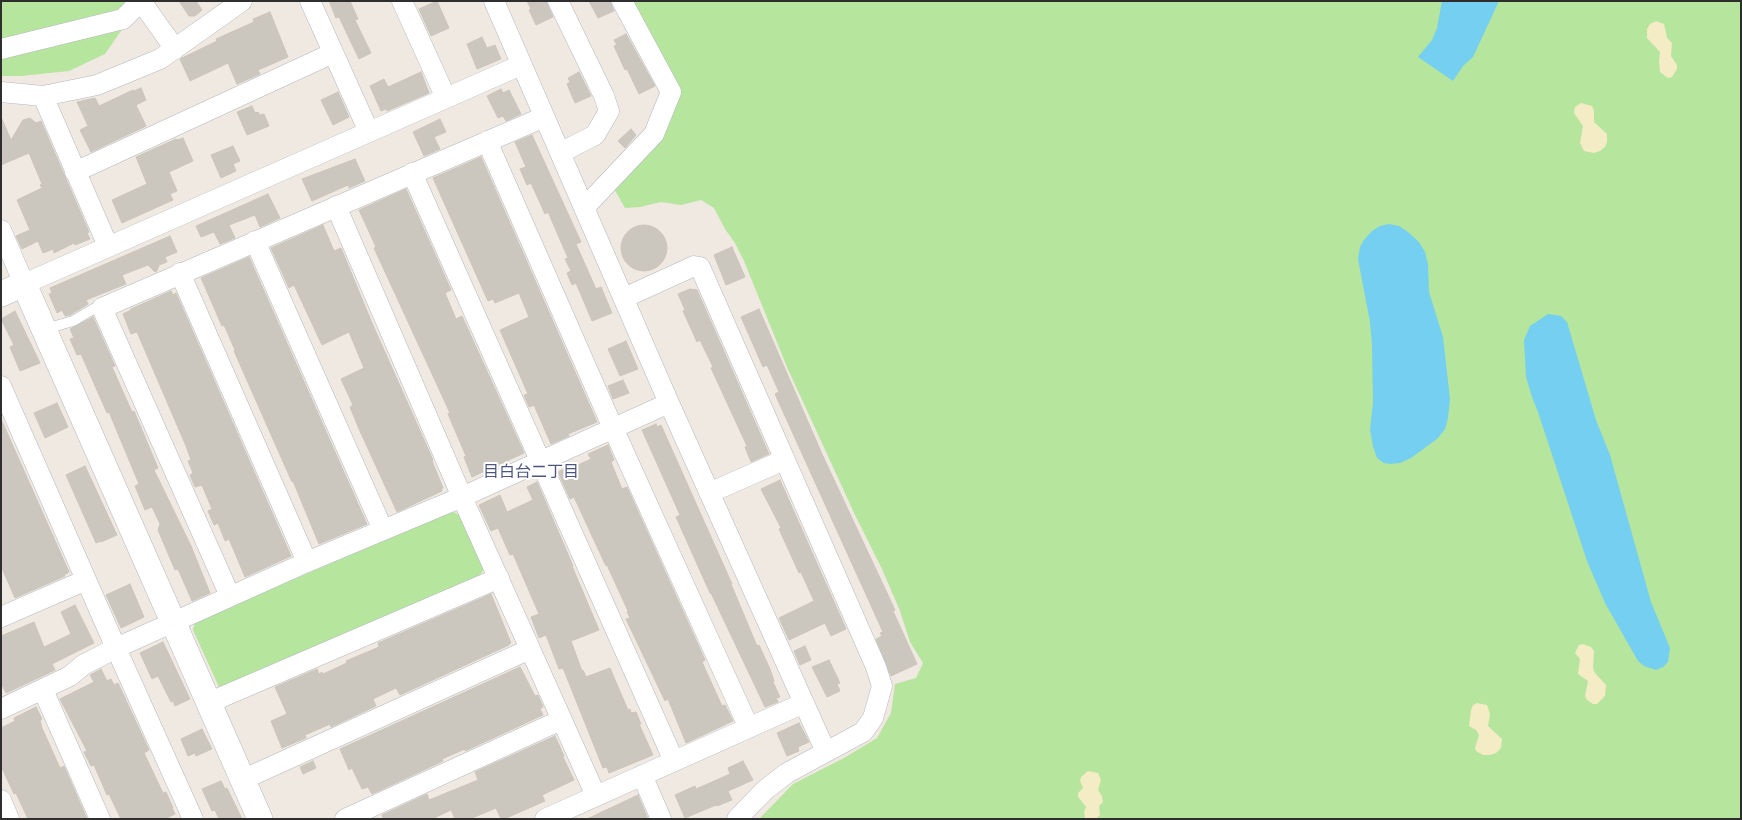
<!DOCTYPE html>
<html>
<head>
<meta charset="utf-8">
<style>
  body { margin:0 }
  #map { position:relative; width:1742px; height:820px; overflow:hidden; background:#efe9e1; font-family:Signika,sans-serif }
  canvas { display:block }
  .frame { position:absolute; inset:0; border:2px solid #2e2e2e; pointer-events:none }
</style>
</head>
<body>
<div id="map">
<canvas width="1742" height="820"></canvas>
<div class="frame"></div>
</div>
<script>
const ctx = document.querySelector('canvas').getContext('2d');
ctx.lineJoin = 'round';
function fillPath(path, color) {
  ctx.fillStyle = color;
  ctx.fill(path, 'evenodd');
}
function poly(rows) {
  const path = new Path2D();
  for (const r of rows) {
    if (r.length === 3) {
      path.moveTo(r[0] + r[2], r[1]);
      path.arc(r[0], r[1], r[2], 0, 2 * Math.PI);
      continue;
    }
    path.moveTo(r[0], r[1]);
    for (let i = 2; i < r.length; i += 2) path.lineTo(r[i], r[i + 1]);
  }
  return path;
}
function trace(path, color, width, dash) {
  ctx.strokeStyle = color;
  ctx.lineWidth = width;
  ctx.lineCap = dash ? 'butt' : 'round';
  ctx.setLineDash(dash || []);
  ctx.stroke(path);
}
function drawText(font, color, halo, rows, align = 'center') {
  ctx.font = font + ' Signika,"Noto Sans JP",sans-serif';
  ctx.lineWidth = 4;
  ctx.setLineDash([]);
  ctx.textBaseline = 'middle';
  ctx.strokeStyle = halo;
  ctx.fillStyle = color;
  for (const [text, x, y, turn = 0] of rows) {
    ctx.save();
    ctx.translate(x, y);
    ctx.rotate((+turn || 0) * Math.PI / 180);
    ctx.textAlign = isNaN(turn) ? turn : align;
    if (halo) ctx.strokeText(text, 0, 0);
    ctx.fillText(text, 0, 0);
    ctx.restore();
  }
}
fillPath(poly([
  [1,1,132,1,125,25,105,54,69,71,21,76,1,76],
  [624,1,1741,1,1741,819,759,819,793,784,844,758,877,738,891,713,895,684,916,678,923,663,910,642,900,611,882,569,855,515,787,367,744,261,735,243,725,229,714,208,701,200,681,205,661,202,640,207,625,208,613,187,669,87],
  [452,511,461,516,484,569,480,575,225,689,219,687,193,630,195,622]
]), '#b6e59e');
fillPath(poly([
  [1656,21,1664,24,1667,38,1672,43,1671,56,1677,65,1677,69,1672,77,1668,78,1660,72,1659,61,1660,52,1647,38,1647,29,1650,24],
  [1581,103,1592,106,1594,111,1594,122,1607,134,1607,142,1605,147,1600,151,1594,153,1584,151,1580,143,1583,126,1574,113,1575,107],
  [1583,644,1591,647,1594,651,1593,668,1595,673,1606,685,1605,696,1597,704,1593,704,1587,700,1585,696,1588,681,1578,674,1580,659,1575,653,1579,645],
  [1477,703,1487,705,1490,714,1488,726,1502,739,1501,748,1496,753,1490,755,1483,755,1476,751,1475,748,1479,735,1476,730,1469,726,1471,710,1473,705],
  [1088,771,1098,773,1101,780,1098,790,1102,796,1103,802,1099,806,1100,815,1096,819,1085,819,1084,812,1086,807,1078,797,1078,793,1083,788,1080,781,1081,777]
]), '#f3ecc5');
fillPath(poly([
  [1442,1,1499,1,1473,57,1463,66,1453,81,1418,57,1432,40,1437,28],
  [1389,224,1399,226,1408,232,1419,242,1425,252,1428,264,1429,292,1443,337,1450,399,1448,418,1445,429,1437,439,1411,458,1400,463,1390,464,1384,463,1377,458,1373,446,1370,430,1373,402,1372,345,1370,322,1358,259,1360,247,1364,240,1372,231,1380,226],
  [1548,314,1561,316,1567,322,1596,420,1610,455,1651,602,1670,648,1668,662,1663,667,1656,670,1644,666,1638,661,1605,603,1587,561,1538,412,1532,397,1526,377,1524,340,1530,326]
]), '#75cff0');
const building = poly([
  [179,1,196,1,202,10,195,16,189,16,179,1],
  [329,1,350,1,358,19,355,20,371,53,359,59,339,17,336,18,329,1],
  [437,1,449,28,431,36,419,9,437,1],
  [527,1,546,1,553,17,536,25,529,10,531,9,527,1],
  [589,1,610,1,614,11,598,18,589,1],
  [270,12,288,57,258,70,260,74,237,84,228,63,190,81,180,59,217,41,216,39,254,22,253,19,270,12],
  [626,34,655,86,639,94,627,69,625,70,614,46,617,45,614,40,626,34],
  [482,37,487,48,495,45,501,59,477,69,467,44,482,37],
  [421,72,429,93,387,111,386,109,381,111,370,86,384,79,388,87,421,72],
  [579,72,591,96,575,103,567,84,570,82,568,78,579,72],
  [141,88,146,100,136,105,146,126,91,152,80,130,88,126,77,102,95,98,99,106,133,90,134,91,141,88],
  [501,89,503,93,509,90,521,114,506,121,503,116,498,118,487,96,501,89],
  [338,92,349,117,333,125,321,100,338,92],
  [252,106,255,113,258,112,260,115,264,114,269,126,247,135,237,112,252,106],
  [1,117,11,140,23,120,30,118,36,123,41,121,89,232,87,233,90,239,75,245,74,243,54,253,53,249,43,253,38,241,22,249,16,236,30,230,17,200,42,188,40,185,42,184,29,153,1,165,1,117],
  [440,119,446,132,434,137,440,149,424,156,413,132,440,119],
  [631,129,636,135,625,148,618,141,631,129],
  [532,135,581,242,576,244,596,289,601,287,612,313,592,321,576,283,572,285,567,273,571,271,565,259,568,258,548,212,545,214,531,183,527,185,520,169,526,167,515,142,532,135],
  [183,138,193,161,169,172,177,191,170,194,173,200,122,223,112,200,147,184,136,157,176,139,177,140,183,138],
  [233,146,240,161,233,164,236,171,221,178,211,155,233,146],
  [481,157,597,422,568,434,569,436,551,444,534,405,529,407,524,395,528,394,500,330,529,317,519,293,495,303,493,299,488,301,433,178,481,157],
  [355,159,365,181,349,188,348,185,312,201,302,179,355,159],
  [406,189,451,290,445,293,456,319,462,316,524,453,472,477,464,457,466,456,448,414,450,413,374,248,376,247,359,210,406,189],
  [268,194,280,218,260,227,255,215,229,225,235,238,220,244,214,232,201,237,196,226,268,194],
  [644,248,23],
  [323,225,334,251,341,248,372,323,433,460,432,461,443,488,441,489,442,491,397,512,359,429,350,407,353,405,341,379,364,368,349,332,322,345,294,285,289,288,271,248,323,225],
  [170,236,177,252,165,257,167,262,159,265,157,271,155,272,148,265,122,275,126,284,86,300,88,304,70,315,65,316,62,310,57,313,49,294,52,293,50,288,170,236],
  [732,247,745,277,726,285,714,255,732,247],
  [249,257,366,522,367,524,319,544,293,481,292,482,234,351,235,350,224,325,222,326,201,278,249,257],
  [690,289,697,290,769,454,751,462,745,447,747,446,711,368,713,367,700,340,697,342,683,311,685,310,678,294,690,289],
  [171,291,173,295,176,293,291,556,245,577,229,539,225,541,218,523,214,525,208,511,212,509,202,485,195,487,190,475,193,473,188,461,191,460,186,446,137,332,131,334,123,314,131,310,131,309,171,291],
  [759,309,822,454,895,610,893,611,917,664,891,676,876,639,882,636,880,633,883,632,775,394,779,392,767,365,763,367,741,317,759,309],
  [15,311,40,363,20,371,10,347,14,345,1,319,15,311],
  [93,317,115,366,112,367,132,412,134,411,158,468,154,470,191,546,210,593,192,601,178,569,175,570,158,530,160,524,152,507,145,510,135,486,139,484,109,412,107,413,81,354,77,355,70,339,74,338,70,329,93,317],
  [626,341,638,369,620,376,608,349,626,341],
  [623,380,629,393,613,399,608,386,623,380],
  [57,403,68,427,45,438,34,413,57,403],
  [1,419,69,572,64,575,65,576,15,598,1,566,1,419],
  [656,424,657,427,661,425,732,584,731,584,757,646,759,645,770,669,774,681,773,682,780,697,776,698,778,702,765,707,711,593,710,593,676,517,680,515,642,430,656,424],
  [608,445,614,460,611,462,622,489,627,487,705,660,702,662,722,706,725,705,733,721,686,743,668,699,665,701,626,619,630,618,627,612,628,611,607,565,606,566,574,497,570,499,558,472,566,468,567,470,591,459,588,454,608,445],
  [85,466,117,535,101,542,101,541,96,543,66,475,85,466],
  [780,480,846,629,831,636,825,623,789,640,779,618,814,601,801,572,799,573,779,529,781,528,761,489,780,480],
  [537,482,573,566,572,566,599,630,571,641,582,671,583,670,586,677,610,668,628,710,630,709,631,713,636,712,641,724,639,724,653,755,609,773,607,767,603,768,563,668,559,669,546,635,539,638,531,617,539,614,513,554,510,555,498,528,491,531,479,505,500,495,507,512,533,500,527,487,537,482],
  [130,584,144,617,121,628,106,595,130,584],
  [491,594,511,643,509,644,509,645,400,695,396,688,373,699,376,706,331,727,330,724,305,735,306,738,282,748,271,721,287,714,275,687,317,669,319,674,322,672,323,674,347,663,346,661,379,647,378,643,491,594],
  [75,605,94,643,52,664,55,670,6,693,1,683,1,636,34,622,44,647,71,634,61,612,75,605],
  [163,642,190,699,175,706,173,701,171,702,158,676,152,679,140,653,163,642],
  [805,646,811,660,800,665,794,651,805,646],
  [829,660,840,683,837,684,840,691,827,697,812,667,829,660],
  [520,667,535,696,538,695,543,707,540,709,543,715,465,751,465,749,442,759,443,761,372,794,368,787,362,789,352,768,349,770,340,749,520,667],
  [101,669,107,681,111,679,114,685,118,683,149,750,144,753,163,793,166,792,173,808,172,808,175,814,165,819,121,819,109,794,107,795,94,765,91,766,84,752,87,751,60,699,94,682,90,675,101,669],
  [36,707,42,719,40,720,42,728,60,768,64,766,87,819,28,819,16,793,14,794,1,766,1,728,15,721,14,718,36,707],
  [799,723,809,742,798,747,799,751,787,756,777,733,799,723],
  [202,729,212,749,196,756,195,753,188,756,181,739,202,729],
  [555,736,564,756,563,757,574,780,542,795,545,801,504,819,501,819,496,808,470,819,455,819,451,810,432,819,383,819,382,815,427,794,429,800,478,780,475,772,555,736],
  [313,761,316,768,303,774,300,767,313,761],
  [743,761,753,780,728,791,732,800,717,806,716,805,685,818,675,795,695,786,696,789,730,774,728,768,743,761],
  [221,781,225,789,227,788,242,819,219,819,215,810,212,811,202,789,221,781],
  [638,795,648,819,587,819,638,795]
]);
fillPath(building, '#cbc7bf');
trace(building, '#cbc5ba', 1);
const service = poly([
  [45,329,73,321,95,308,102,308]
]);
const minor = poly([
  [135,1,137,5,143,4,175,49],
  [310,1,369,132],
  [402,1,446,98],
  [494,1,669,403,826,752],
  [558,1,604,96,609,111,595,135,560,153],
  [1,49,123,19,137,5],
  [1,92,43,96,97,85,160,59,242,1],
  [43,96,108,246],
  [487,141,613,428,749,728],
  [75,172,333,53],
  [412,173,674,761],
  [336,206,462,497,596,796],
  [584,208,654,134,671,92,622,1],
  [1,230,24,284,521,65],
  [255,241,383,530],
  [180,273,307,562],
  [624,298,694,266,700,267,876,667,882,686,873,718,863,732,787,773,765,790,737,819],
  [1,386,116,648,193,819],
  [709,493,784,460],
  [230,596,102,308,544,117],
  [1,617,86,580],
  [43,690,100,819],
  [208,703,499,578],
  [1,709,70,676,83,665,116,648,307,562,462,497,669,403],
  [642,775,661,819],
  [242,780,530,649],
  [1,800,9,819],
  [345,819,561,720],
  [545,819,804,703]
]);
const tertiary = poly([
  [1,294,24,284,260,819]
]);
trace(service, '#b4b7c1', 11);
trace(minor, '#b4b7c1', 21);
trace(tertiary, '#b4b7c1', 26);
trace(service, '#fff', 10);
trace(minor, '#fff', 20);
trace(tertiary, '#fff', 25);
drawText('16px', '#4d5680', '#fff', [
  ["目白台二丁目",531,473]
]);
</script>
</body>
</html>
